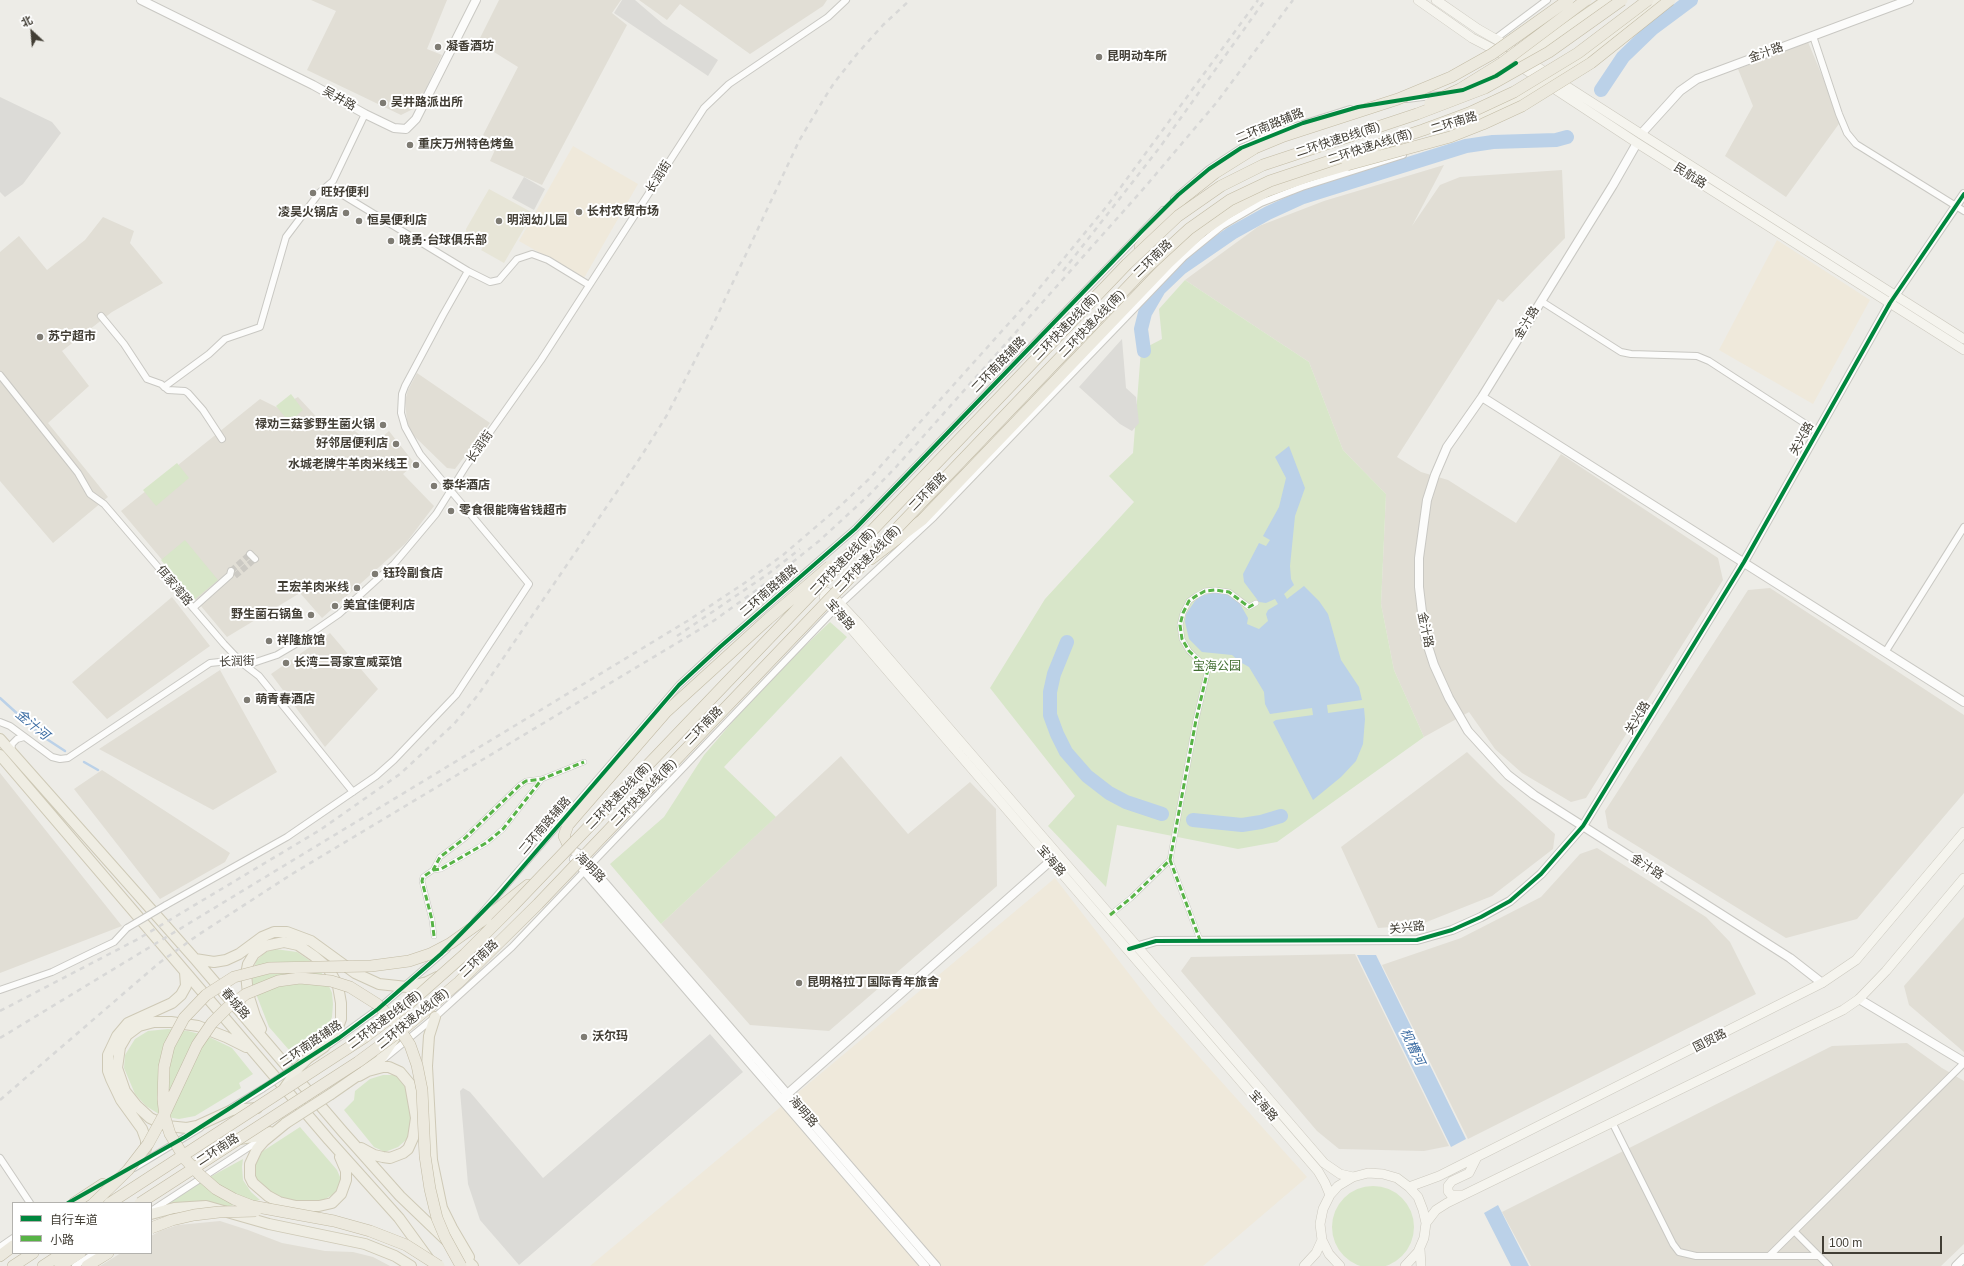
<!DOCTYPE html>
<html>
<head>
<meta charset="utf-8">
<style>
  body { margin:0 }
  #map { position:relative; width:1964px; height:1266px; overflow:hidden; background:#edece7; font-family:Helvetica,"Noto Sans SC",sans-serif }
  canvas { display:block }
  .legend { position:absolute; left:12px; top:1202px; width:140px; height:52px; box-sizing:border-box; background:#fff; border:1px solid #b3b2ae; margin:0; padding:5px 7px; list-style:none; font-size:12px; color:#423e35 }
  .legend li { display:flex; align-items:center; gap:8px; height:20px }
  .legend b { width:20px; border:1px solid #b3b2ae }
  .north { position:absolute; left:12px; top:12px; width:40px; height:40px; -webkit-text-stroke:3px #fff; paint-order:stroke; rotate:334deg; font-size:11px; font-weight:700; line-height:16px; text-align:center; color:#423e35 }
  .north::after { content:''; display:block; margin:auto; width:14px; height:18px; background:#423e35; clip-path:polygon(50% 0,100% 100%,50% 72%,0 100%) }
  .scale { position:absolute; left:1822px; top:1236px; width:120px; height:18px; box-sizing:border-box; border:2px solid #423e35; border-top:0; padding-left:5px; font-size:12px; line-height:14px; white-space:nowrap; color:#423e35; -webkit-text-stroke:3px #fff; paint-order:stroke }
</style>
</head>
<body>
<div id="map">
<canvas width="1964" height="1266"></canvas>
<ul class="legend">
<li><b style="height:5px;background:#00873e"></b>自行车道</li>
<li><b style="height:5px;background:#57b346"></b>小路</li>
</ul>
<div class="north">北</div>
<div class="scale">100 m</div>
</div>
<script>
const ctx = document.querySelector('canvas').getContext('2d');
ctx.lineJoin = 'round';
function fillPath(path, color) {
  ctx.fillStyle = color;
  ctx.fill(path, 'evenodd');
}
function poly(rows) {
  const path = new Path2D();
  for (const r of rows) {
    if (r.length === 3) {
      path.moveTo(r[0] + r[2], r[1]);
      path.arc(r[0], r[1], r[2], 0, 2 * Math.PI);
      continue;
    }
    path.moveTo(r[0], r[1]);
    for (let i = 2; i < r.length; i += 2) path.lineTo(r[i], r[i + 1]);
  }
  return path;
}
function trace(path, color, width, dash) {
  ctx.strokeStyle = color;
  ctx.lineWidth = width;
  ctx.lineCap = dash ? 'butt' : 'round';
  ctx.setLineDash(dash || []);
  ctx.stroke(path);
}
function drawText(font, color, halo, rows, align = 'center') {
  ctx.font = font + ' Helvetica,"Noto Sans SC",sans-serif';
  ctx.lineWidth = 4;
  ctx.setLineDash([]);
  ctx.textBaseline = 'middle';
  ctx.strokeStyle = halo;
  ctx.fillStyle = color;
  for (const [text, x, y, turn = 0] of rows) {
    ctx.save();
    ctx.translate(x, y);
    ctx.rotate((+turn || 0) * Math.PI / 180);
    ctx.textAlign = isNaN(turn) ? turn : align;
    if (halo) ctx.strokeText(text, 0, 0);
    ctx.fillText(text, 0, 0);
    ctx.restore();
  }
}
fillPath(poly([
  [311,0,447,0,427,49,442,55,417,107,401,115,307,70,336,11],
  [499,0,621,0,612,13,627,25,542,185,490,161,498,143,483,135,518,67,478,42],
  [639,0,827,0,823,6,750,54,680,4,667,20],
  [1808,42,1841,121,1786,197,1725,156,1753,106,1738,69],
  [1444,165,1412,226,1440,185,1460,177,1562,170,1565,238,1503,302,1498,299,1397,457,1421,472,1448,480,1516,523,1561,454,1718,558,1723,580,1586,798,1571,802,1522,773,1495,749,1469,712,1424,737,1394,670,1381,604,1386,494,1343,450,1309,362,1185,280,1259,226,1324,201],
  [103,217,134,231,130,243,163,283,112,312,62,351,89,386,48,423,108,497,53,543,0,481,0,252,19,236,47,270,85,240],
  [417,373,490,423,455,469,447,468,411,433,407,422,405,401,408,390],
  [298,397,323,424,339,418,361,436,381,438,389,431,415,464,403,474,434,506,406,543,322,618,300,593,227,637,121,511,260,399,278,408],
  [1770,588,1964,715,1964,793,1857,919,1786,938,1608,828,1605,811,1748,590],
  [172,597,210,646,107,719,72,682],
  [330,633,378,689,325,747,271,674],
  [220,670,277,772,213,810,99,749],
  [1467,752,1498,783,1555,834,1553,849,1492,896,1419,925,1378,928,1341,847],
  [841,756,908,834,970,782,996,809,997,886,829,1031,750,1025,661,924],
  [102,770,230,853,225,862,160,899,74,789],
  [0,773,122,926,0,973],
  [1597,848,1706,917,1730,942,1756,994,1468,1139,1382,965,1461,938,1541,897,1580,854],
  [1964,917,1964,1052,1909,1005,1904,986],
  [1355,954,1449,1146,1424,1151,1339,1149,1317,1131,1181,971,1191,957],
  [1907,1043,1942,1068,1964,1081,1964,1244,1941,1266,1531,1266,1502,1212,1832,1046],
  [220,1221,248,1230,282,1243,325,1251,353,1252,373,1257,390,1266,100,1266,121,1253,151,1253,151,1236,160,1231,178,1225]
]), '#e1ded5');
fillPath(poly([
  [573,146,638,184,584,278,519,241],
  [1777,240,1870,300,1813,404,1719,350],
  [1055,878,1157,1010,1307,1177,1203,1266,590,1266]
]), '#efe9db');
fillPath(poly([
  [489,189,533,213,504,263,481,250,483,247,467,238,466,229]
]), '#e7e5d7');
fillPath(poly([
  [1185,280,1309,362,1343,450,1386,494,1381,604,1394,670,1424,737,1277,842,1238,849,1117,825,1106,887,1048,826,1075,796,990,688,1045,599,1134,502,1109,476,1133,453,1141,350,1162,339,1159,309],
  [291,394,303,410,289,422,276,406],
  [177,463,189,478,156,506,143,490],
  [185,540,218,580,194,600,161,560],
  [830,622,847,637,724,767,776,817,661,924,610,864,664,817,704,755,765,684],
  [275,949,297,952,312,962,325,977,332,993,333,1004,332,1017,325,1033,317,1039,313,1034,289,1050,269,1027,253,986,252,977,256,961,265,952],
  [168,1029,188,1031,207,1036,232,1048,253,1074,239,1083,241,1088,195,1116,179,1119,162,1116,146,1106,135,1094,124,1068,125,1055,135,1039,148,1031],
  [383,1075,394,1075,400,1079,408,1090,412,1119,409,1136,406,1140,398,1147,385,1152,374,1147,344,1110,354,1100,355,1091,370,1079],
  [300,1127,337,1170,340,1177,340,1183,338,1189,332,1195,320,1202,300,1203,273,1196,256,1181,253,1168,256,1160,263,1151],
  [243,1159,242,1167,243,1180,251,1192,260,1200,224,1207,202,1201,166,1204,199,1183],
  [1373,1227,41]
]), '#d8e6c9');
fillPath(poly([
  [622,0,635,0,663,24,718,60,708,76,614,13],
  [0,97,52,122,61,133,23,184,5,197,0,192],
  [524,177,545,189,534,210,512,198],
  [1122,339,1126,388,1136,397,1139,423,1132,431,1120,424,1079,387],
  [710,1034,743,1072,519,1265,480,1220,468,1184,460,1091,463,1088,470,1092,543,1178]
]), '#dcdbd7');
fillPath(poly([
  [1289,446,1305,488,1295,516,1290,566,1291,579,1294,585,1284,594,1287,599,1304,586,1319,601,1328,614,1341,660,1359,687,1362,700,1327,705,1328,713,1364,708,1365,719,1363,744,1356,761,1341,777,1313,800,1273,722,1276,720,1313,715,1312,708,1270,714,1265,704,1264,692,1249,667,1240,662,1232,655,1202,652,1189,639,1185,622,1186,614,1195,601,1200,596,1216,592,1225,593,1239,602,1248,618,1247,624,1259,629,1268,621,1266,614,1268,610,1278,604,1275,599,1266,603,1259,602,1244,582,1243,574,1259,543,1266,546,1270,540,1263,536,1279,507,1286,478,1275,457],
  [1357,955,1376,955,1466,1139,1451,1147],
  [1498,1205,1529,1266,1511,1266,1484,1213]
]), '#bbd1e8');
trace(poly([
  [0,698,42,736,65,751],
  [84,762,98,770]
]), '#bbd1e8', 2.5);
trace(poly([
  [1601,90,1623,57,1652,29,1691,0],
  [1144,351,1141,329,1145,313,1159,289,1181,268,1232,233,1268,213,1303,197,1466,146,1493,142,1556,140,1567,137],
  [1067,642,1054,674,1050,692,1050,715,1057,734,1066,752,1087,776,1109,793,1126,802,1162,814],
  [1193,820,1242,825,1261,822,1281,816]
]), '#bbd1e8', 14);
trace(poly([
  [231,571,250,554],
  [235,576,255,559]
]), '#cbc9c3', 6, [6, 3]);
const pedestrian = poly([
  [1170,860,1196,720,1208,669,1189,651,1182,639,1180,625,1183,613,1189,601,1196,596,1205,591,1215,590,1229,592,1249,607,1256,603],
  [433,870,441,869,486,843,503,829,542,779],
  [1110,915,1131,898,1170,860,1200,940],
  [434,936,432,920,422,881,423,877,433,870,440,857,465,838,520,785,526,781,542,779,584,762]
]);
const minor = poly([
  [1813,36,1839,114,1847,133,1856,144,1964,211],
  [1495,39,1547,0],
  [1471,87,1499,74],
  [1407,99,1439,95],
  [328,186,468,271,490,282,499,280,517,259,532,254,548,260,589,285],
  [1174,199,1209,169,1241,148,1280,131,1350,109],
  [1541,301,1621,352,1631,354,1697,356,1709,361,1818,432],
  [101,316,124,344,147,379,161,384,168,390,185,391,188,393,203,410,222,439],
  [0,375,78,473,90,494,104,504,224,644,242,663,259,676,353,792],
  [164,387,209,354,225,339,260,327,286,237,320,192,333,181,365,114],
  [250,554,255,559],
  [193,608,230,575,231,571],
  [1886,651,1964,527],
  [0,722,10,726,52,757,60,759,68,758,210,663,229,661,253,663,277,655,294,645,339,614,394,564,436,514,466,466,541,360,704,108,729,84,828,17,846,0],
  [11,751,12,744,17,739,24,737],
  [166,905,287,837,376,776,394,760,456,695,529,584,420,454,405,427,401,413,402,394,405,386,443,315,468,271],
  [475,921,679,685,720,647,855,529,1163,210],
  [0,990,52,972,91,953,114,942,127,928],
  [330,1044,378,1009,447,949],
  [385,1058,435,1017,512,947,834,610,934,517,1184,257,1222,226,1261,203,1302,187,1403,155],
  [231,1108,262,1089],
  [1612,1122,1673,1244,1679,1252,1696,1256,1819,1256],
  [0,1158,30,1203],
  [134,1168,200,1128],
  [151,1211,263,1138],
  [1794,1231,1829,1266],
  [0,1247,13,1238],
  [1770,1255,1964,1063],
  [75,1266,95,1253]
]);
const tertiary = poly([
  [141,0,313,85,365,114,394,128,406,129,416,119,476,0],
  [1641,134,1680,91,1697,79,1909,0],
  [1637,143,1613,185,1482,397,1447,447,1435,475,1427,500,1419,558,1419,587,1425,637,1434,665,1449,698,1468,731,1508,775,1534,795,1790,958,1822,983],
  [1482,397,1964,702],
  [570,849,581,855,590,866,936,1266],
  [574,859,925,1266],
  [1129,949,1156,941,1417,940,1452,930,1481,917,1510,901,1541,874,1583,826,1744,562,1890,303,1964,194],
  [1859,999,1964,1062],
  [784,1097,1055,857],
  [1956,1266,1964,1258]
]);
const secondary = poly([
  [1418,0,1472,38,1497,51,1637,143,1964,350],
  [1436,0,1478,29,1506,45,1549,75,1641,134,1964,339],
  [820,589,831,594,859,624,1324,1163,1340,1174,1353,1177],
  [824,597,1318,1171,1325,1183,1330,1195],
  [1409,1187,1439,1176,1822,983,1856,960,1964,832],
  [1463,1195,1451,1195,1448,1191,1448,1186,1452,1181,1469,1173,1477,1157],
  [1426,1223,1436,1210,1447,1203,1843,1010,1859,999,1886,971,1964,878],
  [1420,1249,1421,1266],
  [1304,1266,1316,1253,1322,1240],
  [1340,1266,1329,1254,1322,1240,1320,1224,1323,1209,1330,1195,1338,1186,1353,1177,1368,1173,1383,1174,1397,1178,1409,1187,1418,1197,1423,1210,1426,1223,1424,1238,1418,1252,1405,1266]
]);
const primary = poly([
  [1497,76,1607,0],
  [1453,124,1493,110,1545,83,1603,45,1661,0],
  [0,739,195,959,343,1132,400,1196,473,1266],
  [0,755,329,1140,399,1218,428,1258],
  [195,959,214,962,226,960,239,954,262,937,274,932,287,932,311,941,355,973,379,984,407,987,427,982,437,977],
  [435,1017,429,1036,427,1066,432,1160,442,1208,452,1228,469,1257],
  [261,1029,255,1016,248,994,246,974,248,964,254,954,265,946,284,942,298,945,314,956,328,968,338,986,341,1003,341,1019,336,1032,324,1047,308,1058],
  [246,1047,226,1037,198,1026,171,1022,154,1022,139,1026,127,1035,120,1047,117,1068,125,1091,137,1106,150,1118,167,1126,187,1128,197,1126,232,1110,257,1108],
  [359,1076,368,1071,383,1067,389,1067,400,1072,410,1084,416,1118,413,1138,408,1149,403,1153,390,1158,383,1157,374,1155,361,1148],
  [331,1094,380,1060,398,1033],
  [286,1123,264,1141,257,1149,250,1164,250,1177,253,1183,268,1196,279,1202,296,1206,319,1206,332,1203,341,1194,346,1180,346,1171,340,1157],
  [239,1139,260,1136,270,1132],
  [146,1149,146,1140,142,1129,121,1100,111,1079,108,1071,108,1055,117,1036,128,1023,172,1003,181,995,186,986,185,972],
  [151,1214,174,1208,206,1206,269,1224,365,1244,395,1256,411,1266]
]);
const trunk = poly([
  [1140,247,1166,214,1181,200,1215,173,1255,148],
  [871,559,922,520,1169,262,1202,231,1228,213,1267,191,1306,177,1347,165],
  [570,849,564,836,568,825,666,712,767,620],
  [486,918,528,885],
  [74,1203,103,1184],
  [0,1256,13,1246],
  [13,1266,33,1253],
  [43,1266,63,1253],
  [60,1266,80,1253],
  [87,1266,108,1253]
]);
trace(pedestrian, '#c9c8c3', 6);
trace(minor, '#c9c8c3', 8);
trace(tertiary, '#c9c8c3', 10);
trace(secondary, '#ccc9bf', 10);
trace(primary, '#cec9b6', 12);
trace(trunk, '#c2bba5', 12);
trace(pedestrian, '#fcfcfb', 5);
trace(minor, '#fcfcfb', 6);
trace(tertiary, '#fcfcfb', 8);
trace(secondary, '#f5f4ee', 9);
trace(primary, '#efede3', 10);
trace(trunk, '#ece9de', 11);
trace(poly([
  [1063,271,1160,147,1265,0],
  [677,636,768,574,800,549],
  [0,1011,138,939,320,830,400,774,454,724,478,695,642,455,667,415,712,327,799,141,822,102,834,83,857,54,883,25,910,0],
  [0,1038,689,620,746,582,783,555,838,508,869,479,1028,302,1107,206,1258,0],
  [0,1100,159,963,198,935,292,874,712,622,769,581,819,541,867,497,896,467,1145,187,1217,102,1293,0]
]), '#d8d8d7', 2.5, [5, 5]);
const minorBridge = poly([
  [127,928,166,905],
  [262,1089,297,1066]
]);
const primaryBridge = poly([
  [284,1089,299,1067,308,1058],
  [286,1123,331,1094]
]);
const trunkBridge = poly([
  [1430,103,1460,89,1502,63,1586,0],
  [1255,148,1284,136,1398,99,1451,77,1492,54,1568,0],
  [1347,165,1450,137,1483,124,1522,106,1591,63,1670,0],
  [767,620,830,566],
  [94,1203,128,1170,148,1144,166,1111,197,1045,212,1023,227,1008,246,994,278,981,300,978,331,981,350,987,377,1004,395,1022,410,1045,417,1065,422,1090,425,1156,430,1189,437,1218,445,1237,461,1266],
  [110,1203,365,1037,411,1002,465,954,512,907,1127,264,1178,216,1221,186,1263,165,1417,114,1485,88,1549,52,1622,0],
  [140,1203,358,1062,407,1026,459,982,538,904,1139,275,1189,229,1230,200,1270,181,1423,130,1469,113,1514,92,1578,53,1648,0],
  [151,1228,172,1220,194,1215,219,1212,256,1211],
  [439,1266,406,1245,370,1231,334,1221,252,1206,234,1199,216,1189,200,1175,185,1159,170,1134,165,1118,163,1099,164,1067,169,1046,184,1018,206,995,234,977,269,968,371,966,409,961,430,954,451,943,486,918]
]);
trace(minorBridge, '#c9c8c3', 8, []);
trace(primaryBridge, '#cec9b6', 12, []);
trace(trunkBridge, '#c2bba5', 12, []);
trace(minorBridge, '#fcfcfb', 6);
trace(primaryBridge, '#efede3', 10);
trace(trunkBridge, '#ece9de', 11);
trace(poly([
  [1170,860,1196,720,1208,669,1189,651,1182,639,1180,625,1183,613,1189,601,1196,596,1205,591,1215,590,1229,592,1249,607,1256,603],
  [433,870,441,869,486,843,503,829,542,779],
  [1110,915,1131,898,1170,860,1200,940],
  [434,936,432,920,422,881,423,877,433,870,440,857,465,838,520,785,526,781,542,779,584,762]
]), '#57b346', 3, [6, 3]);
trace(poly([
  [1129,949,1156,941,1417,940,1452,930,1481,917,1510,901,1541,874,1583,826,1744,562,1890,303,1964,194],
  [68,1203,185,1137,339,1038,378,1009,441,954,497,897,679,685,720,647,855,529,1142,231,1178,195,1209,169,1241,148,1303,123,1358,107,1463,90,1496,76,1516,63]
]), '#00873e', 4);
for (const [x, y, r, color] of [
  [438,47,4,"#7e7b73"],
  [1099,57,4,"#7e7b73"],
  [383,103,4,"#7e7b73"],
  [410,145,4,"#7e7b73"],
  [313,193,4,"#7e7b73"],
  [579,212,4,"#7e7b73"],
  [346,213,4,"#7e7b73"],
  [359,221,4,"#7e7b73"],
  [499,221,4,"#7e7b73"],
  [391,241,4,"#7e7b73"],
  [40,337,4,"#7e7b73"],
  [383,425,4,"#7e7b73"],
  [396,444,4,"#7e7b73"],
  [416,465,4,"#7e7b73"],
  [434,486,4,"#7e7b73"],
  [451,511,4,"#7e7b73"],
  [375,574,4,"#7e7b73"],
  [357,588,4,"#7e7b73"],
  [335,606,4,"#7e7b73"],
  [311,615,4,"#7e7b73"],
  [269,641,4,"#7e7b73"],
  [286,663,4,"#7e7b73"],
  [247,700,4,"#7e7b73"],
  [799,983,4,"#7e7b73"],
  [584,1037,4,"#7e7b73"]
]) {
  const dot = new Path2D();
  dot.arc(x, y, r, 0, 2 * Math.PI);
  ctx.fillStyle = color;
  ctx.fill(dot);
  trace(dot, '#fff', 1.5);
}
drawText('bold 12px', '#423e35', '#fff', [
  ["凝香酒坊",446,47],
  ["昆明动车所",1107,57],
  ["吴井路派出所",391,103],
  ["重庆万州特色烤鱼",418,145],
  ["旺好便利",321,193],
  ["长村农贸市场",587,212],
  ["凌昊火锅店",338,213,"right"],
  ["恒昊便利店",367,221],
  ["明润幼儿园",507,221],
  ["晓勇·台球俱乐部",399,241],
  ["苏宁超市",48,337],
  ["禄劝三菇爹野生菌火锅",375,425,"right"],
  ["好邻居便利店",388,444,"right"],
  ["水城老牌牛羊肉米线王",408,465,"right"],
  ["泰华酒店",442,486],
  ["零食很能嗨省钱超市",459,511],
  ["钰玲副食店",383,574],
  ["王宏羊肉米线",349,588,"right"],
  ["美宜佳便利店",343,606],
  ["野生菌石锅鱼",303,615,"right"],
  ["祥隆旅馆",277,641],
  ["长湾二哥家宣威菜馆",294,663],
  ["萌青春酒店",255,700],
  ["昆明格拉丁国际青年旅舍",807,983],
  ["沃尔玛",592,1037]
], 'left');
drawText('12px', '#423e35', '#fff', [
  ["金汁路",1766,53,-20],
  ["吴井路",339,99,29],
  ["二环南路",1454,123,-17],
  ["二环南路辅路",1270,126,-22],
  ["二环快速B线(南)",1338,140,-18],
  ["二环快速A线(南)",1370,147,-18],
  ["民航路",1690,176,32],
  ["长润街",659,177,-58],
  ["二环南路",1153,259,-44],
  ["金汁路",1527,323,-59],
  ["二环快速A线(南)",1092,324,-46],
  ["二环快速B线(南)",1066,327,-46],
  ["二环南路辅路",999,365,-46],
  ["关兴路",1802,439,-61],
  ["长润街",480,447,-55],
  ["二环南路",928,492,-46],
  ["二环快速A线(南)",868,559,-46],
  ["二环快速B线(南)",843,562,-46],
  ["佴家湾路",174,586,50],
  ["二环南路辅路",769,591,-41],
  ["宝海路",840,615,49],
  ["金汁路",1425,630,78],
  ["长润街",237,662,-2],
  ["关兴路",1638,718,-59],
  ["二环南路",704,726,-46],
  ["二环快速A线(南)",644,793,-46],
  ["二环快速B线(南)",619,796,-46],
  ["二环南路辅路",545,826,-49],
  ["宝海路",1051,861,49],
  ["金汁路",1647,867,33],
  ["海明路",590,868,45],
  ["关兴路",1407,928,-6],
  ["二环南路",479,959,-44],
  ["春城路",235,1004,49],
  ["二环快速A线(南)",413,1019,-39],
  ["二环快速B线(南)",385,1020,-37],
  ["国贸路",1710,1041,-27],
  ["二环南路辅路",311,1044,-34],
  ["宝海路",1263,1106,49],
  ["海明路",803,1112,49],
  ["二环南路",218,1150,-33]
]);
drawText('12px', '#406d2f', '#fff', [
  ["宝海公园",1217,667]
]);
drawText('italic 13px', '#3a6ba2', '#fff', [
  ["金汁河",32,725,40],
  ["枧槽河",1412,1047,64]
]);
</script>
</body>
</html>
